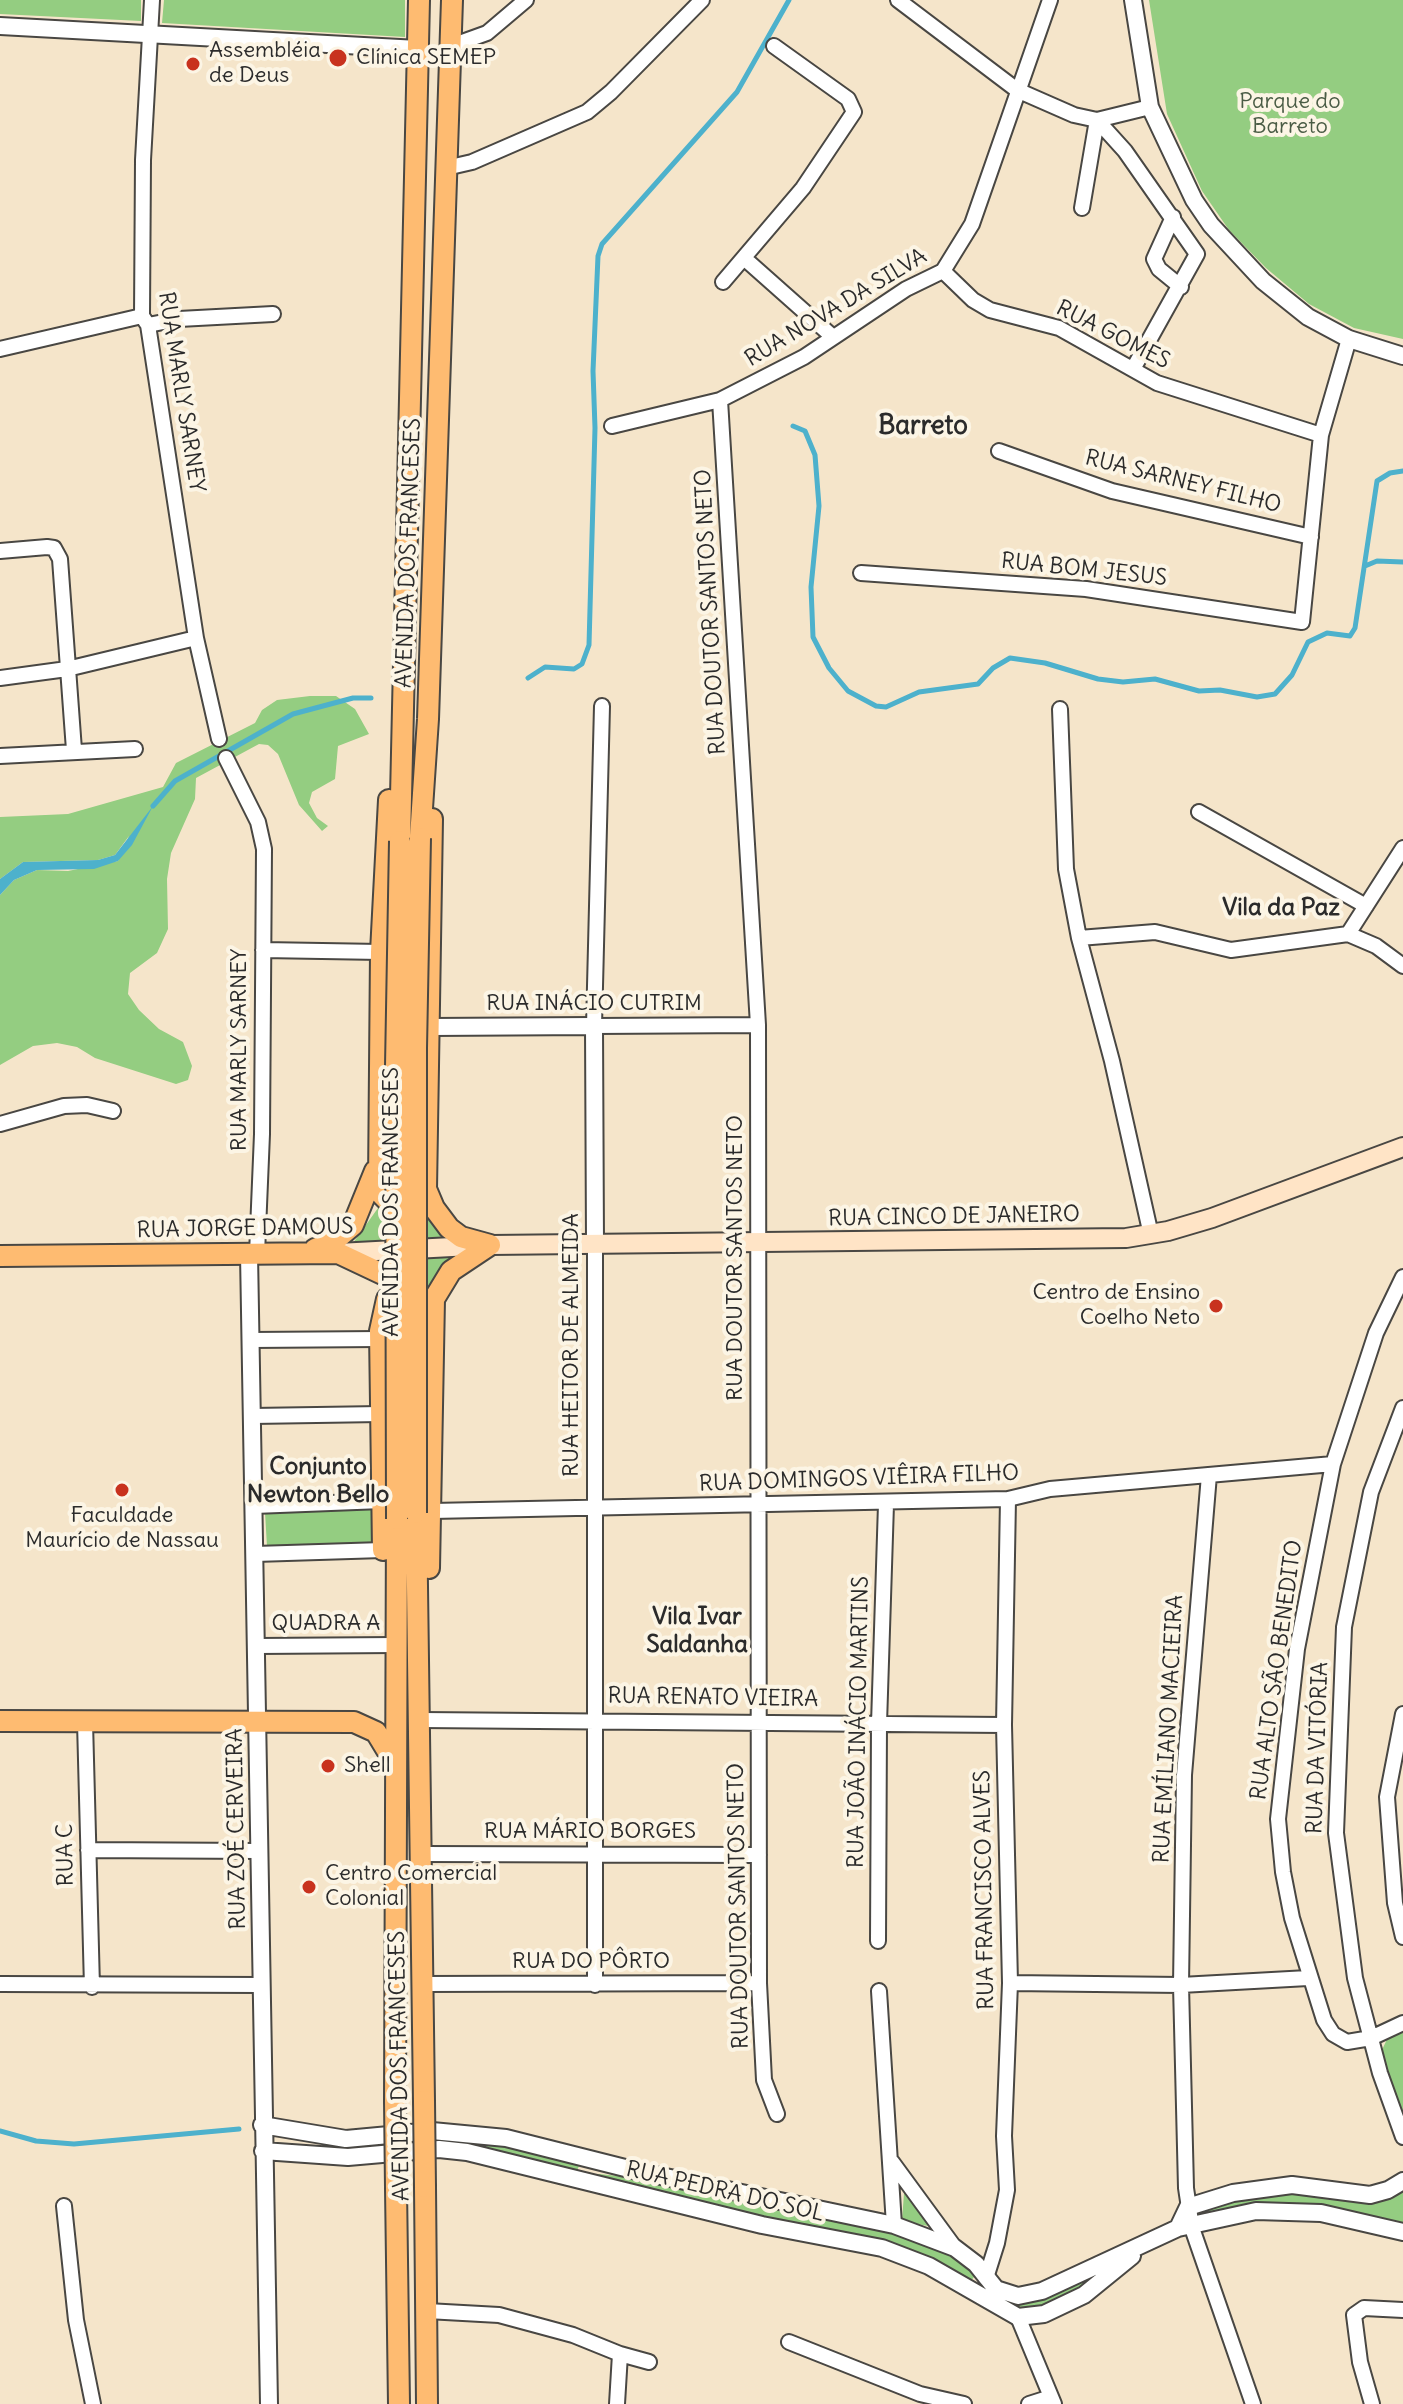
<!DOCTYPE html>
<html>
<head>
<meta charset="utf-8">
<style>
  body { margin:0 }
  canvas { display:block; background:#f5e5ca }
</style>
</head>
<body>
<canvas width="1403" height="2404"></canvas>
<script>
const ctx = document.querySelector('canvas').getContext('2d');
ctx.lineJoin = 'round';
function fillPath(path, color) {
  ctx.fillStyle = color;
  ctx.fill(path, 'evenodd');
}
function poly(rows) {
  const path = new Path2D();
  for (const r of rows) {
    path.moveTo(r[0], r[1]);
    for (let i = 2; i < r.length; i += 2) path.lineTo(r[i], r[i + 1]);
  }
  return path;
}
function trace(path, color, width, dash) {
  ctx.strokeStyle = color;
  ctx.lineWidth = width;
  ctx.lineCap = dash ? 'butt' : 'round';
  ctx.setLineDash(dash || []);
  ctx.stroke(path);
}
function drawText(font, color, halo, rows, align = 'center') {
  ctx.font = font + ' Delius,sans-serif';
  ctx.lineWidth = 8;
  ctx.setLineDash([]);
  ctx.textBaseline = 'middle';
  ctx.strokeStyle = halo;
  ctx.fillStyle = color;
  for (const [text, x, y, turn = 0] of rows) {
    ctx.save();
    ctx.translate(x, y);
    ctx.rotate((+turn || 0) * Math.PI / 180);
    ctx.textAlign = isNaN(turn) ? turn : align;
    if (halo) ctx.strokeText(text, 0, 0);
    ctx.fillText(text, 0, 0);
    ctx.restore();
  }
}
fillPath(poly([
  [0,0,141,0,141,21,0,14],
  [164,0,405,0,405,37,162,23],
  [1149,0,1403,0,1403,339,1354,328,1309,304,1266,268,1229,230,1202,191,1167,114],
  [310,696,336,696,355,709,369,734,338,746,335,779,312,792,309,803,317,818,328,826,322,831,299,805,278,754,268,745,259,744,196,778,195,799,171,853,167,879,168,929,157,953,130,973,128,994,139,1010,159,1029,183,1042,192,1066,188,1080,176,1084,95,1058,77,1047,57,1043,33,1046,0,1065,0,895,14,880,37,870,68,871,118,861,129,836,115,855,98,860,23,862,0,879,0,817,68,814,163,787,176,763,255,723,262,710,277,700],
  [421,1205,450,1239,353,1243,378,1208],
  [466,1250,441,1270,427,1289,363,1256],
  [373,1509,375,1543,267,1547,265,1512],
  [1403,2029,1403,2122,1382,2050,1388,2037],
  [445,2137,494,2141,579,2166,576,2173,445,2143],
  [599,2174,628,2177,890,2231,943,2250,966,2264,974,2277,971,2281,726,2209,595,2176],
  [1403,2191,1403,2228,1315,2204,1276,2204,1198,2216,1197,2211,1202,2207,1281,2194,1311,2194,1350,2202,1390,2197],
  [904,2193,929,2224,928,2226,902,2221],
  [1107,2269,1073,2296,1026,2313,1012,2305]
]), '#94cd81');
fillPath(poly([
  [153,806,132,845,118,861,94,869,37,870,14,880,0,895,0,879,23,862,98,860,115,855]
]), '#4db1cc');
trace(poly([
  [793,426,805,431,815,455,819,506,811,587,813,637,829,668,848,691,876,706,886,707,919,692,978,684,993,668,1010,658,1045,663,1098,679,1123,682,1155,679,1199,691,1220,690,1257,697,1275,694,1292,675,1308,642,1327,633,1350,636,1355,628,1377,481,1390,473,1403,471],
  [1365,566,1377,561,1403,562],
  [528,678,545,667,574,669,582,664,589,645,595,428,593,371,598,256,602,244,737,92,789,0],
  [153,806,175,781,293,714,353,698,371,698],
  [0,2131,36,2141,74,2144,239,2129]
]), '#4db1cc', 5);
const minor = poly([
  [152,0,143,160,142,316,148,325,196,638,219,739],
  [898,0,1017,90,1074,115,1097,120,1150,107],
  [451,46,487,33,526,0],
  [1097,120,1125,151,1197,254,1133,369],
  [446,168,472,162,587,112,611,92,702,0],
  [1082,208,1097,120],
  [1173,217,1154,259,1159,269,1181,287],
  [744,258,833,337],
  [943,271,973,300,990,310,1059,328,1157,383,1321,435],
  [723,282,803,188,854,112,848,99,774,46],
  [148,325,179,319,273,314],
  [0,349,142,316],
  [720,400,758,1025,759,1983,764,2080,777,2114],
  [612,426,720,400,804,357,906,289,943,271,972,224,1050,0],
  [999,451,1112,491,1311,537],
  [0,551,47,547,54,548,60,559,74,750],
  [861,573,1086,589,1302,622,1321,435,1349,339],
  [0,678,67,669,196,638],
  [602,706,594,1026,758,1025],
  [1060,709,1066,869,1079,938,1112,1061,1151,1235],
  [0,756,135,749],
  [226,758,258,822,264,849,262,1134,257,1254],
  [1199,812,1366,906],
  [1348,934,1403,848],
  [1348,934,1376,946,1403,966],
  [1079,938,1155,932,1231,950,1348,934],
  [263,950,381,952],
  [0,1124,64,1106,87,1105,113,1111],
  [595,1244,595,1985],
  [1403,1277,1376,1333,1333,1464,1297,1649,1278,1819,1283,1872,1292,1918,1324,2020,1333,2034,1347,2042,1371,2038,1403,2023],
  [251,1340,380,1339],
  [1403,1408,1371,1492,1344,1627,1336,1833,1355,1978,1380,2073,1403,2137],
  [252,1416,381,1414],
  [1209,1475,1184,1775,1181,1985,1186,2188,1192,2228,1253,2404],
  [254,1506,382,1501],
  [432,1511,1008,1499,1050,1489,1333,1464],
  [255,1554,383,1550],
  [257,1646,396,1645],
  [1403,1714,1387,1797,1395,1903,1403,1937],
  [421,1720,1004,1725],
  [85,1722,92,1987],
  [88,1850,259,1851],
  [422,1854,759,1855],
  [878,1941,879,1724,886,1504],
  [1010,1983,1181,1985,1308,1978],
  [0,1984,261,1985],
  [423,1984,759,1983],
  [879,1991,894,2225],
  [892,2162,955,2248],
  [64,2206,76,2320,93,2404],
  [986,2278,997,2243,1007,2190,1004,2136,1010,1983,1004,1725,1008,1499],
  [427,2311,499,2315,573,2335,620,2354,617,2404],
  [1018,2317,1054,2404],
  [789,2342,920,2394,964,2404],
  [620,2354,649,2362],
  [1029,2404,1051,2397],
  [1372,2404,1360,2362,1354,2315,1364,2308,1403,2310]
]);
const tertiary = poly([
  [1133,0,1150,107,1194,200,1211,225,1263,281,1308,317,1349,339,1403,356],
  [0,26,418,49],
  [430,1027,594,1026,595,1244],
  [249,1254,269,2404],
  [262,2125,346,2139,432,2131,506,2138,637,2171,894,2225,955,2248,976,2264,996,2289,1018,2296,1042,2291,1178,2228,1256,2211,1321,2213,1403,2232],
  [263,2151,348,2157,439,2149,467,2152,762,2225,882,2248,929,2266,1018,2317,1044,2314,1084,2295,1132,2256],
  [1178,2228,1188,2207,1233,2193,1292,2185,1370,2195,1388,2190,1403,2181]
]);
const secondary = poly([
  [338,1253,490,1245,1126,1238,1168,1231,1212,1218,1403,1147]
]);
const primary = poly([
  [389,800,381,952,379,1183,382,1195,390,1203,410,1205],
  [432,819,426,1189,434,1208,449,1228,461,1237,490,1245],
  [420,838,428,719,452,0],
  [400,841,419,0],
  [315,1249,334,1241,353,1225,375,1171],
  [0,1256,338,1253,410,1287],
  [416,1513,424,2101],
  [383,1550,380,1331,387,1299,396,1290,407,1286],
  [429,1568,434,1299,451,1271,490,1245],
  [0,1721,354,1722,376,1732,393,1760],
  [395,2100,397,1519],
  [425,2187,427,2404],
  [396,2188,399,2404]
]);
trace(minor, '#494743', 18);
trace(tertiary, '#494743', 20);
trace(secondary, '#494743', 22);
trace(primary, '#494743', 24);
trace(minor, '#fff', 14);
trace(tertiary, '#fff', 16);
trace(secondary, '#ffe4c6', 18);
trace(primary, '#febb71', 20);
const primaryBridge = poly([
  [416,1513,416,1048,420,838],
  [397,1519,396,1066,400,841],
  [395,2100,396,2188],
  [424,2101,425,2187]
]);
trace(primaryBridge, '#494743', 24, []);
trace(primaryBridge, '#febb71', 20);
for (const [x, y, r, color] of [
  [338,58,10,"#c8321e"],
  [193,64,8,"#c8321e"],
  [1216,1306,8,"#c8321e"],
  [122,1490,8,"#c8321e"],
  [328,1766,8,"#c8321e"],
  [309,1887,8,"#c8321e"]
]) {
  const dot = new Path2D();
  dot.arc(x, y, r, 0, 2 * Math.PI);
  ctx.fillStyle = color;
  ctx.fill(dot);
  trace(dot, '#fcf5e5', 3);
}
drawText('22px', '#2b2b2b', '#fcf5e5', [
  ["Assembléia",209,51],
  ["de Deus",209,76],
  ["Clínica SEMEP",356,58],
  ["Centro de Ensino",1200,1293,"right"],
  ["Coelho Neto",1200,1318,"right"],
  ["Faculdade",122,1516,"center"],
  ["Maurício de Nassau",122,1541,"center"],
  ["Shell",344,1766],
  ["Centro Comercial",325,1874],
  ["Colonial",325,1899]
], 'left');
drawText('22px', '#4a5c45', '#fcf5e5', [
  ["Parque do",1290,102],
  ["Barreto",1290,127]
]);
drawText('22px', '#2b2b2b', '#fcf5e5', [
  ["RUA NOVA DA SILVA",836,308,-31],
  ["RUA GOMES",1113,335,27],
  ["RUA MARLY SARNEY",181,392,81],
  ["RUA SARNEY FILHO",1183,482,14],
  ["AVENIDA DOS FRANCESES",409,553,-88],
  ["RUA BOM JESUS",1084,570,6],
  ["RUA DOUTOR SANTOS NETO",711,612,-93],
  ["RUA INÁCIO CUTRIM",594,1004],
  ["RUA MARLY SARNEY",240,1050,-90],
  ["AVENIDA DOS FRANCESES",392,1202,-90],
  ["RUA CINCO DE JANEIRO",954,1217,-1],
  ["RUA JORGE DAMOUS",245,1229,-1],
  ["RUA DOUTOR SANTOS NETO",736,1258,-90],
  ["RUA HEITOR DE ALMEIDA",572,1345,-90],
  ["RUA DOMINGOS VIÊIRA FILHO",859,1479,-2],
  ["QUADRA A",326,1624],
  ["RUA ALTO SÃO BENEDITO",1277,1670,-82],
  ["RUA RENATO VIEIRA",713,1698,1],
  ["RUA JOÃO INÁCIO MARTINS",859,1722,-89],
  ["RUA EMÍLIANO MACIEIRA",1169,1729,-87],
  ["RUA DA VITÓRIA",1318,1748,-88],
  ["RUA ZOÉ CERVEIRA",237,1829,-91],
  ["RUA MÁRIO BORGES",590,1832],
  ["RUA C",66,1855,-91],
  ["RUA FRANCISCO ALVES",985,1890,-91],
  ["RUA DOUTOR SANTOS NETO",739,1906,-91],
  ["RUA DO PÔRTO",591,1962],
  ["AVENIDA DOS FRANCESES",400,2066,-91],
  ["RUA PEDRA DO SOL",725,2192,13]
]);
drawText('bold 24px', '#2b2b2b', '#fcf5e5', [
  ["Vila da Paz",1281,908],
  ["Conjunto",318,1467],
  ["Newton Bello",318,1495],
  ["Vila Ivar",697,1617],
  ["Saldanha",697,1645]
]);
drawText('bold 26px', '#2b2b2b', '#fcf5e5', [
  ["Barreto",923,427]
]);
</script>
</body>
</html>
